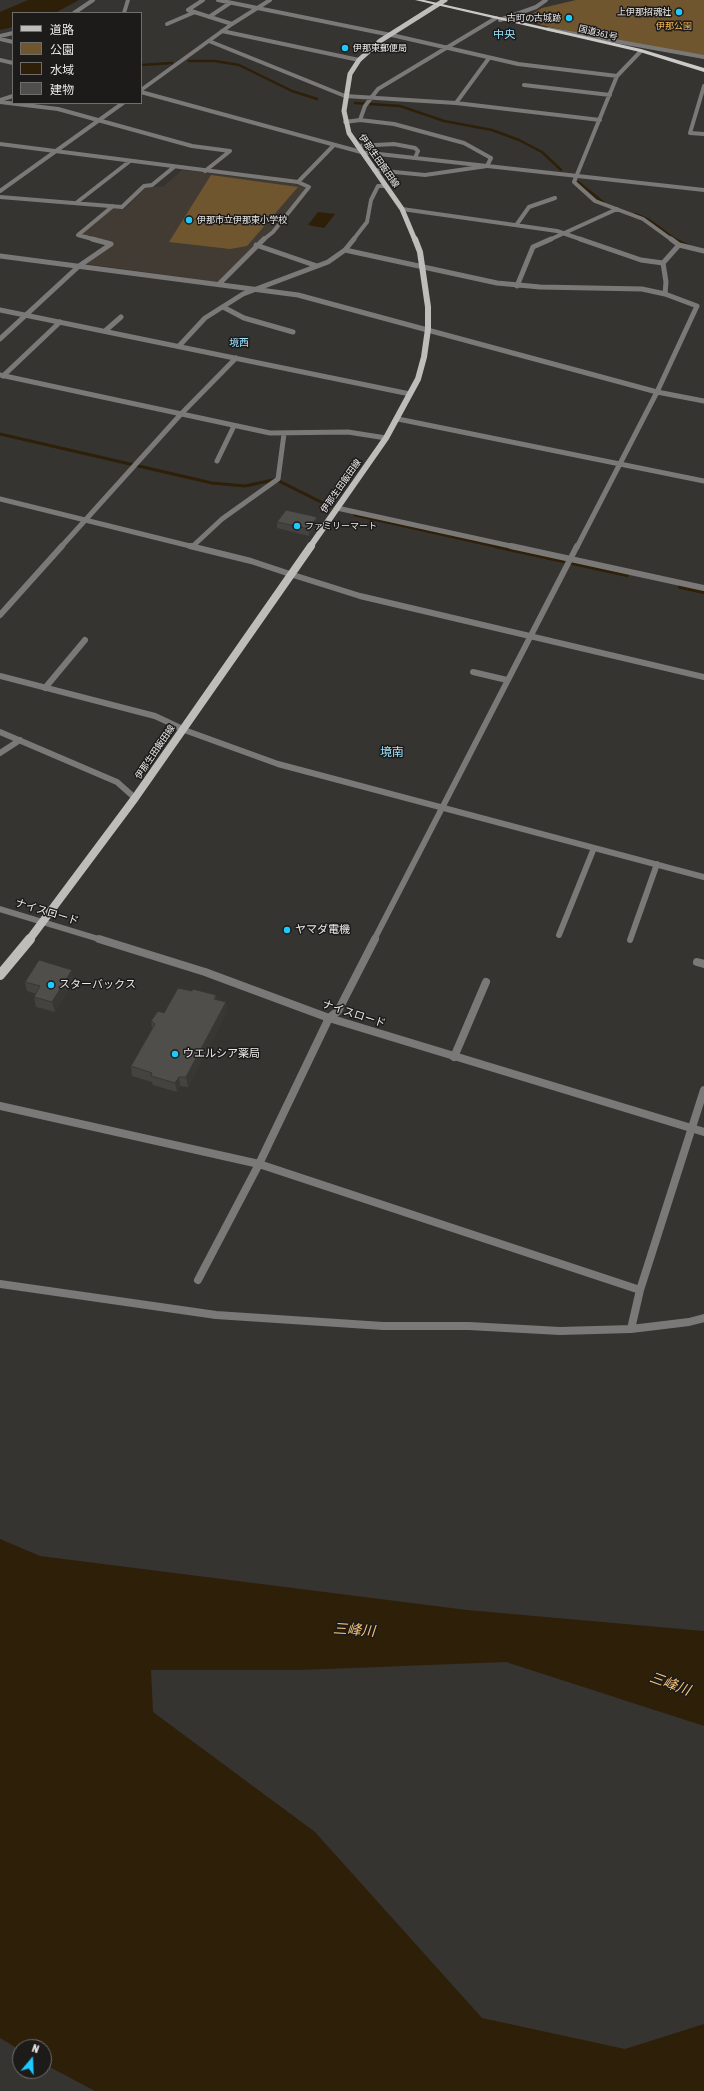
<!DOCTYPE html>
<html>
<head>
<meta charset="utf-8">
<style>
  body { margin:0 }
  #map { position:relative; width:704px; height:2091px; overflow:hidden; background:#363431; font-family:"Asap Condensed","Noto Sans JP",sans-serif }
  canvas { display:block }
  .legend { position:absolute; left:12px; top:12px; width:130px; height:92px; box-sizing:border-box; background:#1c1b1a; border:1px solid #6f6e6c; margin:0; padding:5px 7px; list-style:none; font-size:12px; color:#ebeae8 }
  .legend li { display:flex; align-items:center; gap:8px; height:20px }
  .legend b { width:20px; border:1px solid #6f6e6c }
  .north { position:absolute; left:12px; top:2039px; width:40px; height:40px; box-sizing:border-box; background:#1c1b1a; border:1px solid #6f6e6c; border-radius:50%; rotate:19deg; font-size:11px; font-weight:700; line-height:16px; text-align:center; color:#ebeae8 }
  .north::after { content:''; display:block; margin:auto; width:14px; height:18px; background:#1ec9fd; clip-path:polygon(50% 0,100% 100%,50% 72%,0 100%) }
</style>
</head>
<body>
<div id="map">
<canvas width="704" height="2091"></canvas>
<ul class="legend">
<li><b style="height:5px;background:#bfbdba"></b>道路</li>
<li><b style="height:11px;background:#70562f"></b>公園</li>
<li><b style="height:11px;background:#2e1f08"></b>水域</li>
<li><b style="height:11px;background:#504e4b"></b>建物</li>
</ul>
<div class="north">N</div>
</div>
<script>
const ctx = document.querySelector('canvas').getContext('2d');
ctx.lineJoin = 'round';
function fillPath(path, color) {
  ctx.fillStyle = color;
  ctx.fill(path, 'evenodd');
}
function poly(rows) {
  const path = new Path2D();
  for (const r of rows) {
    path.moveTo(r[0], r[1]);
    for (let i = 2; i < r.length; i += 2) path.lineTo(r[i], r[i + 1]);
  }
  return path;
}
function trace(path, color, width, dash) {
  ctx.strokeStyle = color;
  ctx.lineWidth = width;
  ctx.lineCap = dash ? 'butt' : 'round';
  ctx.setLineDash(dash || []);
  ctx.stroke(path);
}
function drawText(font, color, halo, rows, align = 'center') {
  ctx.font = font + ' "Asap Condensed","Noto Sans JP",sans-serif';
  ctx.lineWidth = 3;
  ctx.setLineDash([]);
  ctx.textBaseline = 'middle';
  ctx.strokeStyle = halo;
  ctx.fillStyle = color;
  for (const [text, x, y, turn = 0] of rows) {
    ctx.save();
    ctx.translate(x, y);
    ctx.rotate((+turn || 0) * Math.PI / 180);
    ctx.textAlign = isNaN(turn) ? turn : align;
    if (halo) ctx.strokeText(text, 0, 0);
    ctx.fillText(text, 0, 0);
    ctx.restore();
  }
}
fillPath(poly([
  [182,170,302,185,306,188,271,231,218,282,87,264,114,243,80,234,112,209,125,209,146,187,163,187]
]), '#413b33');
fillPath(poly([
  [576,0,704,0,704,58,541,25,531,19,532,14,542,8],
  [211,175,298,187,247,246,230,249,169,242]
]), '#70562f');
fillPath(poly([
  [28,0,79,0,55,13,13,13,13,27,0,30,0,12],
  [318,212,335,214,324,228,308,225],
  [0,1539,40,1556,467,1610,704,1631,704,1726,506,1662,300,1670,151,1670,153,1712,315,1832,482,2018,625,2049,704,2024,704,2091,95,2091,44,2064,44,2047,20,2047,20,2050,0,2038]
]), '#2e1f08');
trace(poly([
  [189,61,215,61,239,65,292,91,317,99],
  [141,65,172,63],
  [355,103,400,106,444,121,492,130,519,140,542,152,561,170],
  [578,182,604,203],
  [635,214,649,220,676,240]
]), '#2e1f08', 2.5);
trace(poly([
  [674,239,687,245],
  [0,434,212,483,245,486,273,480,279,481,329,506],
  [355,515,499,547]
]), '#2e1f08', 3);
trace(poly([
  [495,546,627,575],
  [680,587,704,592]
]), '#2e1f08', 4);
trace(poly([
  [218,0,396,36,518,64,617,76],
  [188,10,232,24],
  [188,10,203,0],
  [74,13,93,0],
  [124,13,128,0],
  [209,17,230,3],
  [500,20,536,7,546,0],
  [167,24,195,12],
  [222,31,359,60],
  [0,36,13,33],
  [0,39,13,42],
  [209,41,345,96,456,103,600,120],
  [641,51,617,76,574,182,595,201,643,219,672,240],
  [524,85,610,95],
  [704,86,690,133,704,134],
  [0,100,13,96],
  [0,102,58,109,192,146,230,151,205,171],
  [456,103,489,58],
  [360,120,394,124,464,143,491,158,487,166,425,175,374,170],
  [345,122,360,120,365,106,378,89,496,18],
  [0,144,298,182,309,187,273,232,263,240],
  [357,146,394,144,415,148,418,151,415,158],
  [298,182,334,145],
  [0,197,122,207,144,186,152,185,174,167],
  [76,203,130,161],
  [402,209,557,231,583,240],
  [517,224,529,207,555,198],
  [96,240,78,235,113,206],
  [353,240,367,222,371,200,378,186,385,186],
  [549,240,617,209]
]), '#7a7977', 4);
trace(poly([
  [580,239,641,260,663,263],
  [671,239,679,245,704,251],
  [256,245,317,266],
  [345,250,497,283,540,287,642,289,665,294,697,306,657,392,577,547],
  [0,256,298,295,657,392,704,401],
  [219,284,264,239],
  [517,286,533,247,551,239],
  [665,294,666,282,663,263,679,245],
  [223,307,244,318,293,332],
  [0,310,410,394],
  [105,331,121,317],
  [0,339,79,266,111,244,92,239],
  [179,346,205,318,243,294,328,262,345,250,354,239],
  [0,375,270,433,348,432,386,438],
  [3,376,60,322],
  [398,419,704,481],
  [217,461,234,426],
  [337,508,515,547],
  [193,546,222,519,278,479,284,434],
  [61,547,181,414,236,358]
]), '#7a7977', 5);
trace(poly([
  [511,546,704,588],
  [290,574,360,596,704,677],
  [0,615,62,546],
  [473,672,507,680],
  [0,676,155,716,187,731,278,764,704,877],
  [45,688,85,640],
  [0,732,117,782,135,798],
  [0,753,20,740],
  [559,935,594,848],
  [374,940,577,546],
  [630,940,657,864]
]), '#7a7977', 6);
trace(poly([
  [697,962,704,964],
  [454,1057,486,982],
  [0,1106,259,1164,640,1290],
  [198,1280,259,1164,329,1018,338,1011,375,939],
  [0,1284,216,1315,383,1326,469,1326,560,1331,631,1329,689,1322,704,1318],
  [631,1329,640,1290,704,1090]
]), '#7a7977', 8);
trace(poly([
  [548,29,704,57],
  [0,60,13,63],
  [141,90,232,24,270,0],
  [141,92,361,152,704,190],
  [0,191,123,103]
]), '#7a7977', 4);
trace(poly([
  [0,499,194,547]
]), '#7a7977', 5);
trace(poly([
  [190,546,251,561,290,574],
  [0,909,102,940]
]), '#7a7977', 6);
trace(poly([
  [99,939,205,972,329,1018,704,1132]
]), '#7a7977', 8);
trace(poly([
  [415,240,402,209,349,133,344,111,350,74,359,60,380,41,445,0]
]), '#bfbdba', 5);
trace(poly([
  [310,547,386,438,418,379,424,357,428,329,428,307,420,252,415,239]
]), '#bfbdba', 6);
trace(poly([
  [29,940,135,798,311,546]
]), '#bfbdba', 8);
trace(poly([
  [0,975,30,939]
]), '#bfbdba', 10);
fillPath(poly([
  [415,0,424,0,641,49,704,68,704,72,640,52,415,0]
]), '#cccac7');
fillPath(poly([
  [317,517,317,524,309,536,277,528,277,522],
  [74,979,55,1012,36,1007,34,997,36,994,27,991,25,982],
  [192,991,216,995,216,999,226,1002,227,1012,188,1087,180,1086,177,1092,153,1085,152,1082,132,1076,131,1066,152,1029,151,1021,164,1013]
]), '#454340');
fillPath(poly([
  [317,517,317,524,309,536,309,529],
  [72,970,74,979,55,1012,52,1002],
  [226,1002,227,1012,188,1087,186,1077],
  [179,1077,180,1086,177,1092,175,1083]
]), '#383734');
const building = poly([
  [286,510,317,517,309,529,277,522,286,510],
  [39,960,72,970,52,1002,34,997,40,986,25,982,39,960],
  [178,988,192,991,193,989,216,995,214,999,226,1002,186,1077,179,1077,175,1083,151,1076,152,1073,131,1066,155,1024,151,1021,158,1011,164,1013,178,988]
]);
fillPath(building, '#504e4b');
trace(building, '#383734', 1);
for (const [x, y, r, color] of [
  [679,12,4,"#1ec9fd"],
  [569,18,4,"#1ec9fd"],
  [345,48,4,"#1ec9fd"],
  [189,220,4,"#1ec9fd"],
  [297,526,4,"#1ec9fd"],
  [287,930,4,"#1ec9fd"],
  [51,985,4,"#1ec9fd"],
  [175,1054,4,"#1ec9fd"]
]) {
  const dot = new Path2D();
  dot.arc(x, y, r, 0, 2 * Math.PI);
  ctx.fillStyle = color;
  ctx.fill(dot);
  trace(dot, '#1c1b1a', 1.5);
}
drawText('9px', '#ebeae8', '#1c1b1a', [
  ["上伊那招魂社",671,12,"right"],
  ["古町の古城跡",561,18,"right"],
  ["伊那東郵便局",353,48],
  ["伊那市立伊那東小学校",197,220],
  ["ファミリーマート",305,526]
], 'left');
drawText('9px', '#f9b956', '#1c1b1a', [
  ["伊那公園",674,26]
]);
drawText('9px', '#ebeae8', '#1c1b1a', [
  ["国道361号",598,33,13],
  ["伊那生田飯田線",379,161,55],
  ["伊那生田飯田線",341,486,-55],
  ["伊那生田飯田線",155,752,-56]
]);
drawText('10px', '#9ce2fe', '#1c1b1a', [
  ["境西",239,343]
]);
drawText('11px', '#9ce2fe', '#1c1b1a', [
  ["中央",504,35]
]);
drawText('11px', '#ebeae8', '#1c1b1a', [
  ["ナイスロード",47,912,17],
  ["ナイスロード",354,1014,18]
]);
drawText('11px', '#ebeae8', '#1c1b1a', [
  ["ヤマダ電機",295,930],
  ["スターバックス",59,985],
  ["ウエルシア薬局",183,1054]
], 'left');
drawText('12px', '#9ce2fe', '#1c1b1a', [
  ["境南",392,752]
]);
drawText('italic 14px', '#f9c67b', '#1c1b1a', [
  ["三峰川",354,1630,4],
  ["三峰川",670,1684,20]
]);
</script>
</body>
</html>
